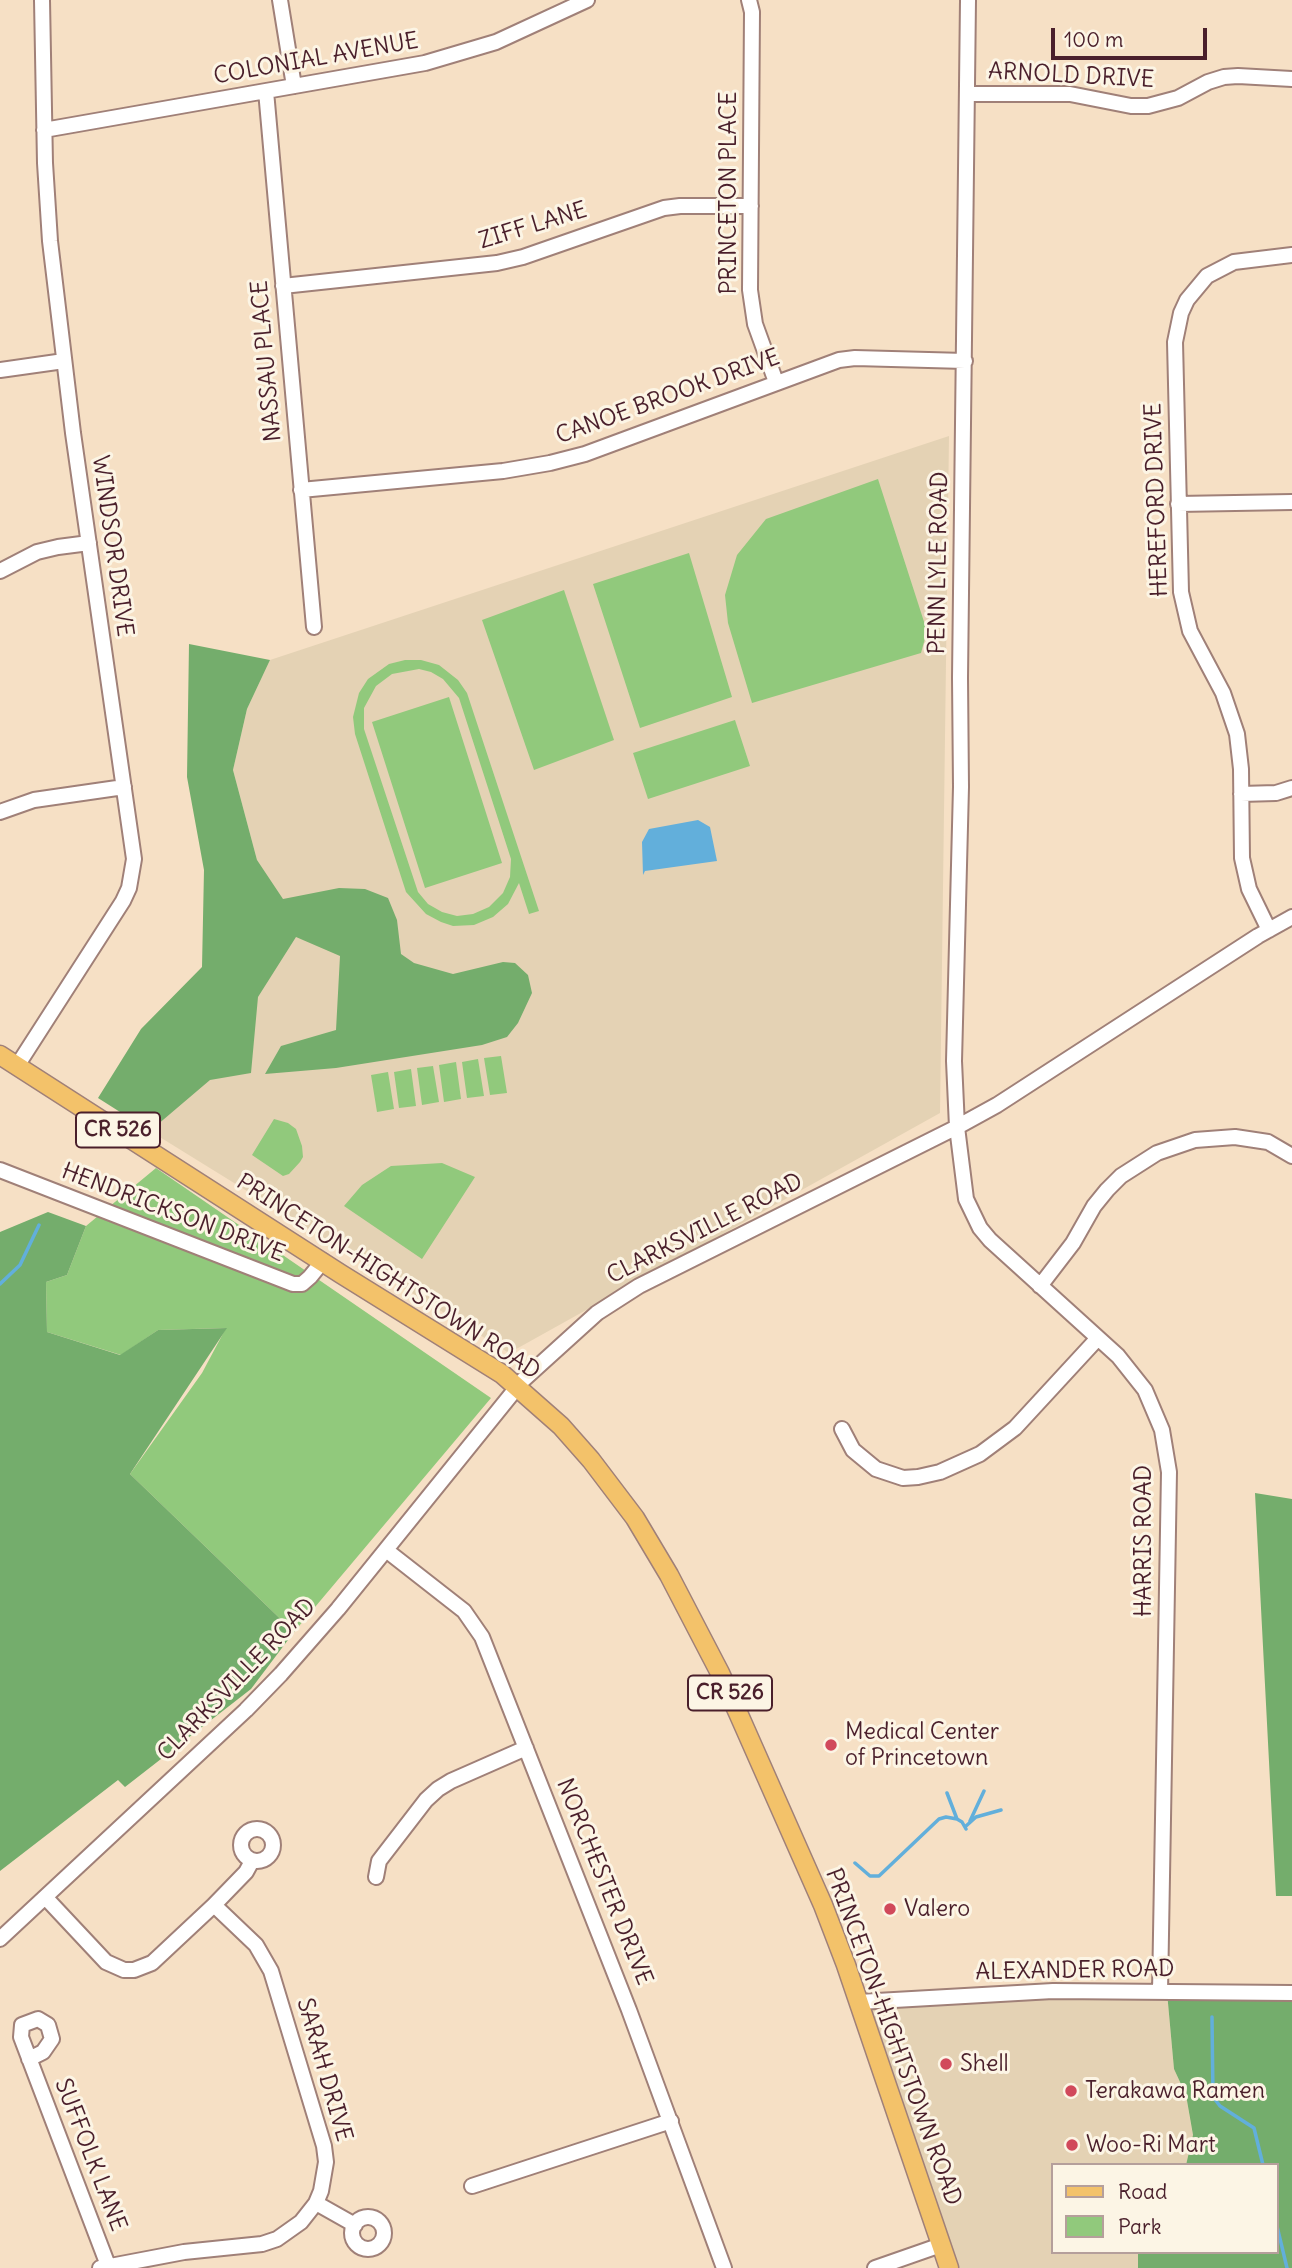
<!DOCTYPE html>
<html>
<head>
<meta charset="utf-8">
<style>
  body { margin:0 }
  #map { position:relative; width:1292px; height:2268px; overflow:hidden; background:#f6e0c5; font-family:Delius,sans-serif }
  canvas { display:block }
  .legend { position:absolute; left:1051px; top:2163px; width:228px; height:91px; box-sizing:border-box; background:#fcf5e5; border:2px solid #b59f9b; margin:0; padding:9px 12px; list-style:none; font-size:21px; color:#4a1f2b }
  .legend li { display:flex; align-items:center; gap:14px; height:35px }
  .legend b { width:35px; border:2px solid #b59f9b }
  .scale { position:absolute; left:1051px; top:28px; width:156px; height:32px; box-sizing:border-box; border:4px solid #4a1f2b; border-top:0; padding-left:9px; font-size:21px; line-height:24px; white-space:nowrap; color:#4a1f2b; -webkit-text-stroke:5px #fcf5e5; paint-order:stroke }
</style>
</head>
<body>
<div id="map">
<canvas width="1292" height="2268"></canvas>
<ul class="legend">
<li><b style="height:9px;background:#f3c26a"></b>Road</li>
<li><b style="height:19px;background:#91c97c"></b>Park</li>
</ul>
<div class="scale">100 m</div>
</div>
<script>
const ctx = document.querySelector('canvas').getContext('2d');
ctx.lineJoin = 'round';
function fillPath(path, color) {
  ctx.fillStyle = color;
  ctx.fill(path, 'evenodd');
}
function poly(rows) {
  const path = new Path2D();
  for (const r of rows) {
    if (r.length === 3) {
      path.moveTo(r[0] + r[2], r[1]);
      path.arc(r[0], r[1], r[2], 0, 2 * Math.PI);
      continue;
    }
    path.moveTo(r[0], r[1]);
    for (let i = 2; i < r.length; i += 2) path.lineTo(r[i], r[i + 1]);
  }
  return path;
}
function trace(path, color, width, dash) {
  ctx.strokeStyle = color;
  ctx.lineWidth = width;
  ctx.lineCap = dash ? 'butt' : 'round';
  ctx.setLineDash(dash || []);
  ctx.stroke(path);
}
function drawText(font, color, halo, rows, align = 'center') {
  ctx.font = font + ' Delius,sans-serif';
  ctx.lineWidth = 6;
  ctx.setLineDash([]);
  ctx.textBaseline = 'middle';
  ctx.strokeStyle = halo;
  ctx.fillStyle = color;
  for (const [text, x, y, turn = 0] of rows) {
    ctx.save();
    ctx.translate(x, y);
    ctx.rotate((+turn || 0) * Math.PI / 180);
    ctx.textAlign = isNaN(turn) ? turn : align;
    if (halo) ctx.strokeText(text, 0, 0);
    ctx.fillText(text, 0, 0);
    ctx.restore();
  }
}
fillPath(poly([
  [949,436,940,1113,509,1353,150,1131,197,1060,257,860,233,770,247,709,270,660],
  [1167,1992,1174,2069,1186,2095,1193,2136,1186,2165,1052,2165,1052,2252,1138,2252,1138,2268,949,2268,859,2002]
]), '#e4d2b4');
fillPath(poly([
  [878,479,927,631,921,653,752,703,728,623,725,595,737,555,766,519],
  [689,553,732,697,640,728,593,584],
  [564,590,614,740,534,770,482,620],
  [405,660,421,660,439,665,458,680,467,693,539,911,529,914,519,883,508,904,493,917,474,925,453,926,441,922,426,914,406,892,355,734,353,717,359,693,368,679,389,664],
  [419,669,431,672,443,679,459,698,511,859,510,877,503,893,489,907,473,914,457,916,442,912,428,904,418,892,364,729,364,708,376,686,392,674],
  [449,697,502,863,425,888,372,722],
  [735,720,750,766,648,799,633,753],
  [501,1056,507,1093,490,1095,484,1058],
  [478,1059,484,1096,467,1098,462,1062],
  [456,1062,461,1099,444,1102,439,1065],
  [433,1066,439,1102,422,1105,417,1068],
  [411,1069,416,1106,399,1108,394,1072],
  [388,1072,394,1109,377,1112,371,1075],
  [274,1119,288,1123,296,1129,302,1146,303,1157,300,1162,289,1174,283,1176,252,1155],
  [442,1163,475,1177,422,1259,344,1206,362,1185,391,1166],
  [156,1168,491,1398,294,1632,130,1474,202,1373,226,1328,158,1330,121,1355,47,1332,46,1282,67,1275,86,1226]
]), '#91c97c');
fillPath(poly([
  [189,644,270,660,247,709,233,770,257,860,283,899,339,888,365,889,388,898,397,920,401,954,414,963,453,974,503,962,515,963,528,975,532,993,518,1023,507,1037,482,1045,336,1068,265,1074,281,1046,336,1030,340,956,296,937,258,997,251,1073,210,1080,150,1131,98,1098,141,1029,202,967,204,870,187,777],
  [48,1212,86,1226,67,1275,46,1282,47,1332,120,1355,158,1330,227,1328,130,1474,294,1632,251,1689,125,1787,118,1780,0,1871,0,1232],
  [1255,1493,1292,1499,1292,1896,1276,1896],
  [1167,1992,1292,1993,1292,2268,1138,2268,1138,2252,1276,2252,1276,2165,1186,2165,1193,2135,1186,2095,1174,2069]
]), '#74ad6c');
fillPath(poly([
  [698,820,710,827,717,861,645,871,643,875,642,842,649,829]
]), '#62afdb');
trace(poly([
  [0,1284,20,1265,39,1225],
  [947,1793,957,1819,962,1822,966,1829],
  [970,1821,984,1791],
  [966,1826,976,1817,1001,1810],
  [855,1863,870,1876,879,1876,939,1819,946,1817,957,1819],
  [1212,2017,1213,2097,1220,2106,1254,2128,1263,2165],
  [1276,2222,1287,2268]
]), '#62afdb', 3.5);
const minor = poly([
  [280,0,294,86],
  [749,0,752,12,750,290,755,324,776,382],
  [968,0,960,678,961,787,954,1061,957,1127,966,1199,980,1228,990,1240,1118,1356,1145,1390,1162,1430,1169,1472,1160,1992],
  [266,91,314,627],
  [968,94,1070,94,1131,106,1148,106,1178,98,1208,82,1224,77,1238,76,1292,79],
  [44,130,425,63,496,42,587,0],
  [283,286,497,263,523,257,664,208,680,206,751,206],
  [0,370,64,361],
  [301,490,503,471,550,463,585,454,839,360,855,358,965,361],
  [1178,504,1292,502],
  [0,571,37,552,58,547,89,543],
  [1241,794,1276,793,1292,788],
  [0,812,34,800,124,787],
  [1269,930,1249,889,1242,858,1241,769,1237,734,1223,693,1190,631,1181,592,1175,342,1181,313,1187,300,1207,276,1234,262,1292,255],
  [17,1066,123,901,129,888,134,859,73,433,50,241,45,163,42,0],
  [0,1170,293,1284,302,1284,310,1277,323,1261],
  [1040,1286,1073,1243,1094,1206,1107,1190,1121,1176,1157,1153,1195,1140,1235,1137,1268,1142,1292,1156],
  [842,1429,853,1450,876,1469,903,1478,918,1477,940,1472,980,1454,1015,1428,1098,1338],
  [386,1550,464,1611,482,1637,629,2010,724,2268],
  [257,1845,16],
  [376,1877,379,1861,426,1800,438,1789,451,1781,526,1748],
  [46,1898,106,1962,124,1970,134,1970,152,1963,214,1905,246,1872,252,1861],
  [0,1939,246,1710,281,1674,338,1609,523,1380,597,1313,639,1286,957,1127,997,1105,1258,936,1292,917],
  [859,2002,1053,1991,1292,1993],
  [29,2059,43,2052,52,2039,48,2025,38,2019,22,2025,21,2037,109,2268],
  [472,2186,671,2121],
  [316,2203,355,2225],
  [368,2233,16],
  [100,2268,184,2252,262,2244,277,2239,301,2222,316,2203,321,2191,326,2162,324,2146,271,1971,256,1945,214,1905],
  [875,2268,941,2245]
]);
const major = poly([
  [0,1055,341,1274,502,1374,561,1426,591,1460,635,1518,669,1575,720,1673,739,1715,823,1905,846,1965,949,2268]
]);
trace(minor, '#a08078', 18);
trace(major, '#a08078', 21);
trace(minor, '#fff', 14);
trace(major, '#f3c26a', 18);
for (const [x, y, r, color] of [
  [831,1745,7,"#d1495b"],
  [890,1909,7,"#d1495b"],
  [946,2064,7,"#d1495b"],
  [1071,2091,7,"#d1495b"],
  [1072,2145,7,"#d1495b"]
]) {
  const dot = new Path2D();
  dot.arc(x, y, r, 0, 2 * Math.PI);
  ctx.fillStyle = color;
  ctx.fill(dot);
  trace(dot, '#fcf5e5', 2.5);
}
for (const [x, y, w] of [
  [118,1130,84],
  [730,1693,84]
]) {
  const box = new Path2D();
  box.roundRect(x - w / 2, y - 17.5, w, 35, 5);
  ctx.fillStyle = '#fcf5e5';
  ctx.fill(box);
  trace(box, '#4a1f2b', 2);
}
drawText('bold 21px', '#4a1f2b', null, [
  ["CR 526",118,1130],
  ["CR 526",730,1693]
]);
drawText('23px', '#4a1f2b', '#fcf5e5', [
  ["COLONIAL AVENUE",316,59,-10],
  ["ARNOLD DRIVE",1071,76,3],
  ["PRINCETON PLACE",729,193,-90],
  ["ZIFF LANE",533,226,-17],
  ["NASSAU PLACE",267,361,-95],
  ["CANOE BROOK DRIVE",668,397,-20],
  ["HEREFORD DRIVE",1157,500,-92],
  ["WINDSOR DRIVE",112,546,82],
  ["PENN LYLE ROAD",939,563,-89],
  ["HENDRICKSON DRIVE",173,1213,21],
  ["CLARKSVILLE ROAD",705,1229,-27],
  ["PRINCETON-HIGHTSTOWN ROAD",388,1277,33],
  ["HARRIS ROAD",1144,1541,-90],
  ["CLARKSVILLE ROAD",237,1680,-46],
  ["NORCHESTER DRIVE",604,1882,68],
  ["ALEXANDER ROAD",1075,1971,-1],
  ["PRINCETON-HIGHTSTOWN ROAD",893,2037,70],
  ["SARAH DRIVE",324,2070,74],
  ["SUFFOLK LANE",90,2155,69]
]);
drawText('23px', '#4a1f2b', '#fcf5e5', [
  ["Medical Center",845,1732],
  ["of Princetown",845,1758],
  ["Valero",904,1909],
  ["Shell",960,2064],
  ["Terakawa Ramen",1085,2091],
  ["Woo-Ri Mart",1086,2145]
], 'left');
</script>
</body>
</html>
